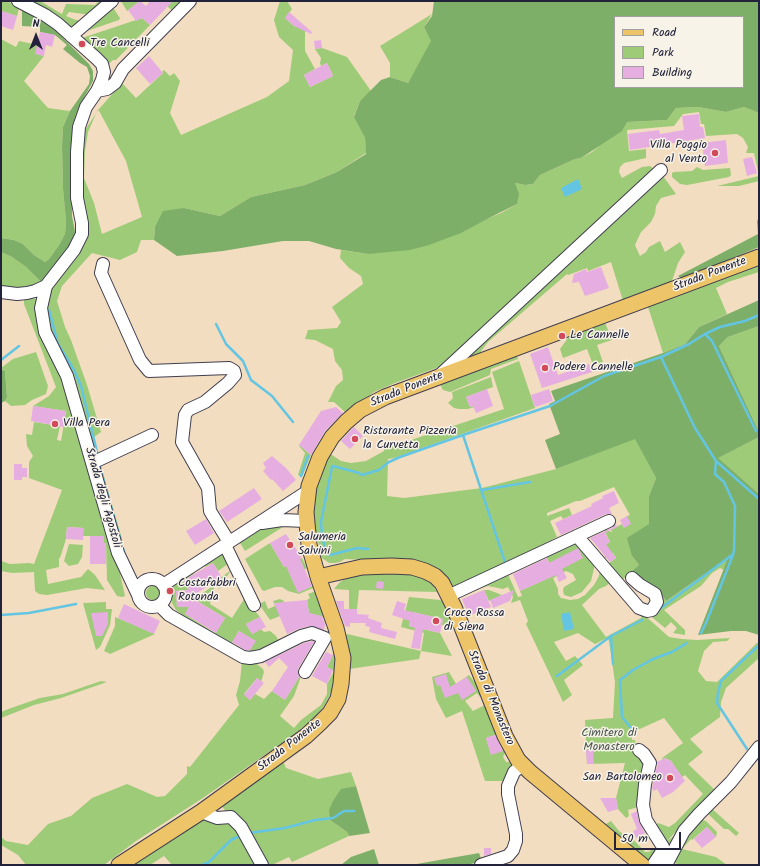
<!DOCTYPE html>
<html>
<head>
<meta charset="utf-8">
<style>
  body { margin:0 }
  #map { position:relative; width:760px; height:866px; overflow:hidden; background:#f2ddc0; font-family:Kalam,sans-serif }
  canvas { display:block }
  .frame { position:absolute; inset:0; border:2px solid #22223b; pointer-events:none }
  .legend { position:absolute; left:614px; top:16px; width:130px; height:72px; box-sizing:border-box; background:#f7f3e8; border:1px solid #a29fa3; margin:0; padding:5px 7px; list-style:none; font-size:12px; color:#22223b }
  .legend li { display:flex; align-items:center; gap:8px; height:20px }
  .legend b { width:20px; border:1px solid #a29fa3 }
  .north { position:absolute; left:16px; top:16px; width:40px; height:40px; -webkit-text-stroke:3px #f7f3e8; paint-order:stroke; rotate:0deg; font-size:11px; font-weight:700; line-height:16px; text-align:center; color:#22223b }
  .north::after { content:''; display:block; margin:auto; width:14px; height:18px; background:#22223b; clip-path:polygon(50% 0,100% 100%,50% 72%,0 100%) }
  .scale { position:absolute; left:614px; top:832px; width:67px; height:18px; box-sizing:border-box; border:2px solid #22223b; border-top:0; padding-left:5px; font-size:12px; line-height:14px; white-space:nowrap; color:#22223b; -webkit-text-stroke:3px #f7f3e8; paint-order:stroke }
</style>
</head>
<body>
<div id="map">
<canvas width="760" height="866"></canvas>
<div class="frame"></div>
<ul class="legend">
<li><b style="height:5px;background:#eec469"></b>Road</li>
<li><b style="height:11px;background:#9ecb78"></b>Park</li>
<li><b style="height:11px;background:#e6ade1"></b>Building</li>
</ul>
<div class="north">N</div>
<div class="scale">50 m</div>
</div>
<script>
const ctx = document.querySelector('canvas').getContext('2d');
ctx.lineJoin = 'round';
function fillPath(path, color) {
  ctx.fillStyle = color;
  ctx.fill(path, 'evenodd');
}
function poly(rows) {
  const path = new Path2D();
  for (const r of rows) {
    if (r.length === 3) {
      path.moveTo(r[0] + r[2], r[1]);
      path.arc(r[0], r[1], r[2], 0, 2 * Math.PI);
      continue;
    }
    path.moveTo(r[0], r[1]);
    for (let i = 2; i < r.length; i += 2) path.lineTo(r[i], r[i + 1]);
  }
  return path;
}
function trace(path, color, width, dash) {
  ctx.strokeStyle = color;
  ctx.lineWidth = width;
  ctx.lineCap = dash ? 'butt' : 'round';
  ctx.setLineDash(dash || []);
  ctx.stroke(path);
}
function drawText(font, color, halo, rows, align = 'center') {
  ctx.font = font + ' Kalam,sans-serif';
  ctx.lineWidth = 3;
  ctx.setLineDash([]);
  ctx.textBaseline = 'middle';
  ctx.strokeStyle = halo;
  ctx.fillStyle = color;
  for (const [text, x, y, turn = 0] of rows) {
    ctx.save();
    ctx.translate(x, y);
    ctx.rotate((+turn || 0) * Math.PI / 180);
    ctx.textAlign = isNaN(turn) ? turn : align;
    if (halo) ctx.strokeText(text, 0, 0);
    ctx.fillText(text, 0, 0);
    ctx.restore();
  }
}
fillPath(poly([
  [1,1,6,1,17,5,19,8,17,16,1,11],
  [25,1,40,1,62,14,66,4,95,5,99,1,106,1,91,15,69,12,66,16,76,20,83,21,78,28,68,27],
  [121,1,140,1,127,11],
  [161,1,186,1,175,13],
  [280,1,287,1,292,9,285,18,294,26,305,29,305,51,315,69,304,75,310,87,333,76,327,63,321,66,320,63,321,58,315,49,322,48,347,57,371,91,360,101,354,116,365,138,366,153,337,172,305,185,251,197,220,216,184,208,155,227,154,240,141,240,137,252,120,260,92,253,62,286,57,301,65,327,71,340,87,385,101,432,94,437,103,473,124,546,120,546,51,333,46,308,50,286,87,233,88,219,84,206,81,151,85,130,99,109,122,83,136,98,163,73,162,72,164,70,170,76,174,73,180,81,170,113,181,135,267,97,289,81,293,50,279,37,274,20],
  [98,109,126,161,142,217,102,234,94,203,84,178,85,151,88,132],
  [112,6,120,18,119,20,81,33],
  [432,14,424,27,432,41,408,83,390,77,390,63,380,46],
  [142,18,150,25,116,60,113,60,109,64,108,64,82,38],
  [1,39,16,47,19,41,38,45,36,54,44,56,24,81,48,108,70,111,63,127,62,146,63,189,66,221,65,234,59,245,49,259,45,262,34,255,23,244,14,240,1,238],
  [698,107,726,112,744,107,759,113,759,181,739,186,717,186,759,176,754,153,746,153,748,147,743,138,737,134,706,136,704,124,701,124,699,112,683,114,674,126,627,130,629,151,646,149,646,158,624,163,620,167,619,172,622,178,642,167,650,166,654,169,439,367,395,383,374,392,346,413,334,402,328,402,336,386,343,380,342,370,335,361,333,349,315,340,305,339,308,330,337,328,341,322,332,307,363,284,361,276,349,268,340,258,341,250,368,254,489,218,501,213,517,204,515,183,525,185,533,184,540,175,575,159,581,158,592,152,627,122,667,120,676,108],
  [697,167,703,170,730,168,731,175,729,177,687,185,680,184,672,177,672,173,674,172,692,171],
  [660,175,663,176,676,194,661,198,656,206,655,214,651,222,641,232,635,245,640,256,646,252,649,247,660,241,665,252,680,242,685,252,678,263,672,281,673,283,623,301,611,262,588,271,587,268,568,275,567,274,488,342,479,354,469,357,467,356],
  [1,252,12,257,26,267,42,283,32,288,1,290],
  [759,263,759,272,728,282,716,288,727,314,699,327,685,344,663,353,647,304],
  [27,297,36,299,38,302,42,333,61,378,119,569,125,596,122,597,117,596,107,580,106,543,104,543,104,536,83,536,83,528,67,527,66,539,60,558,59,558,59,567,46,570,48,584,81,577,88,569,95,575,105,590,87,588,47,595,39,594,35,591,34,572,12,573,1,571,1,561,10,564,29,563,34,564,62,490,29,478,29,462,33,456,27,446,26,434,32,435,34,422,60,426,57,440,61,441,66,411,33,406,49,396,56,387,24,304,24,299],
  [604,320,612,340,597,345,603,362,593,365,587,349,563,358,560,349,573,331],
  [759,326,759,432,719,346,728,337],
  [36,352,48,386,46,394,32,400,25,405,11,406,5,401,7,397,5,371,1,368,13,359],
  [516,353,518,359,491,369,490,375,450,392,443,390,440,384],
  [519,361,535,408,394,458,388,459,387,496,404,498,482,488,556,469,635,438,656,478,649,496,649,524,632,556,639,565,620,582,605,566,616,558,613,553,605,558,605,553,601,547,610,542,603,528,606,526,608,531,612,532,611,530,622,524,624,528,627,516,630,515,614,487,580,501,576,501,547,513,547,516,569,508,572,515,563,519,561,516,550,521,557,537,508,564,461,587,451,587,367,560,345,559,340,562,334,563,329,563,322,558,320,554,317,534,312,525,311,507,326,451,341,461,351,463,366,461,384,451,384,449,504,409,492,372],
  [491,377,493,387,466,397,470,407,473,406,474,407,468,409,459,409,454,408,448,403,453,398,452,392],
  [759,437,759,494,717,458],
  [299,445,311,455,302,477,298,475,305,453,299,446],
  [286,525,245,551,240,543,261,529],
  [574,540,595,564,591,581,582,592,571,597,564,595,563,590,564,587,576,580,573,574,566,571,553,578,558,589,558,594,561,598,570,600,578,599,585,595,594,585,599,576,600,568,612,581,606,586,599,589,582,605,606,637,641,618,641,613,643,614,669,637,682,639,697,640,730,638,727,641,713,642,704,651,698,671,706,681,717,682,759,641,759,658,726,688,721,702,720,717,690,739,703,752,688,764,715,790,667,841,678,833,667,851,654,828,658,823,669,827,675,823,703,794,685,775,682,777,671,761,665,758,662,759,662,758,683,743,664,718,631,733,632,740,635,740,636,755,646,762,638,807,628,810,629,816,626,818,618,809,616,798,625,763,587,764,585,720,613,718,615,682,609,641,607,638,595,644,578,633,554,642,566,661,575,656,583,665,564,680,572,695,563,702,526,624,528,621,520,600,511,603,513,597,508,587,503,589,488,586,484,587,455,599,507,572,518,597,522,596,520,591,555,575,545,554],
  [270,543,284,567,302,558,307,568,291,576,298,592,313,586,313,588,299,594,288,591,282,587,275,587,264,591,262,590,245,559],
  [69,544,83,545,82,557,78,564,69,566,64,561],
  [222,552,228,564,218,571,213,563,205,567,203,564],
  [729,558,724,570,720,568,712,573,701,586,664,610,685,630,685,635,673,633,677,628,671,622,665,628,647,613,659,591,666,601],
  [231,570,219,589,214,583],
  [192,571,194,574,183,581,189,590,176,591,177,607,189,607,185,614,215,633,225,618,194,599,213,586,214,588,210,604,232,618,246,596,251,606,260,617,246,624,252,634,261,629,264,632,270,631,276,636,281,644,250,656,180,616,181,614,176,610,172,603,172,588,174,584],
  [239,631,255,641,248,653,232,643],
  [408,571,431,582,437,592,359,590,357,609,349,609,349,590,334,589,340,582,347,578,358,575,377,572],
  [153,593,7],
  [484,590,489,590,502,595,489,601],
  [316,591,327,618,309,613,307,600,310,598,308,594],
  [409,597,440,600,444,603,454,625,442,625,443,619,412,612,409,626,440,633,452,656,421,651,419,659,349,669,345,636,347,634,421,651,424,633,401,627],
  [280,599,284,601,285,614,270,620,259,604,265,601,268,609,275,606,273,601],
  [106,602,106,609,112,609,110,625,100,647,96,650,83,603],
  [115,617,139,627,155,634,110,654,104,651,115,626],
  [336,649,335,681,330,695,324,706,314,718,296,733,203,798,136,841,104,865,26,865,18,855,1,845,1,837,6,841,28,845,48,824,71,816,92,798,127,784,157,797,165,796,187,774,187,766,190,767,239,705,236,695,240,681,242,661,253,661,263,669,264,672,261,682,257,678,244,694,250,700,255,694,264,699,272,691,285,700,303,671,294,696,280,716,294,728,301,720,321,705,327,694,327,684,334,671,327,667,333,655,334,650],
  [449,672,456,684,469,675,480,689,483,696,480,697,477,693,465,701,473,711,485,705,483,700,498,734,486,738,491,754,504,750,505,753,503,757,506,762,511,762,516,767,507,781,485,781,462,711,446,718,436,699,432,677],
  [101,681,107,682,61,698,34,705,1,718,1,712,11,708,40,698,63,694],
  [283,761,286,768,318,779,351,772,356,786,341,790,330,820,347,832,349,836,292,862,289,857,272,865,172,865,164,856,150,865,133,865,204,818,218,816,225,810,221,805],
  [532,766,606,824,611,821,619,831,623,834,629,835,645,852,649,852,652,849,657,849,656,843,652,843,654,837,657,840,660,847,659,852,654,859,648,861,642,859,575,803,533,771,531,768],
  [710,807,739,833,736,836,728,829,724,829,705,811],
  [698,819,706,821,717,832,716,837,707,827,692,840,691,839,682,849,716,857,727,865,682,865,674,863,685,833]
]), '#9ecb78');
fillPath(poly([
  [434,1,759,1,759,113,744,107,726,112,698,107,676,108,667,120,627,122,622,131,581,158,575,159,540,175,533,184,525,185,515,183,519,194,517,204,489,218,461,233,429,245,410,250,368,254,336,249,309,241,283,241,223,251,177,256,154,240,155,227,163,211,184,208,220,216,251,197,305,185,337,172,366,154,365,138,354,117,360,101,381,80,390,77,408,83,431,41,424,27,432,16],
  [615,17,743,17,743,87,615,87],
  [22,10,33,11,53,28,89,64,93,71,93,81,79,107,72,127,72,216,75,232,74,238,70,249,42,283,26,267,12,257,1,252,1,238,14,240,23,244,34,255,45,262,49,259,59,245,65,234,66,221,63,189,62,146,63,127,70,111,89,84,90,76,87,67,80,63,63,49,67,45,55,35,40,32,40,27,22,26],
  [759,217,759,247,682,279,678,276,758,234,757,221],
  [759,300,759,326,728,337,719,346,759,432,759,437,718,458,759,494,759,635,746,631,731,631,698,635,728,558,666,601,659,591,643,583,632,571,639,565,632,556,627,538,649,524,649,496,656,478,635,439,556,469,545,440,560,434,549,404,555,401,551,391,663,353,685,344,699,327],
  [1,369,5,371,7,397,5,401,1,403],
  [356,786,370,833,349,836,347,832,330,820,329,810,333,801,341,789],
  [374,849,379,865,341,865,351,857],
  [479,853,482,861,467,865,411,865]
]), '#7eaf68');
fillPath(poly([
  [578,179,582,189,565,197,561,188],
  [570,612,574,629,564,631,561,614]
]), '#64c5e2');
trace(poly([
  [49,310,58,344,74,370,81,386,98,456],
  [216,324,226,344,243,361,251,380,272,396,293,422],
  [705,334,712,341,756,431],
  [661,357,695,428,716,461,759,499],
  [1,360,19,346],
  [463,435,505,562],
  [99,464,124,552],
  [301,476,308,456],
  [482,490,530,482],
  [368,549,357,548,330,555,326,553,322,535,321,522,332,467,333,466,359,473,362,475,379,470,389,462,400,457,463,435,550,406,604,376,661,357,689,344,705,334,720,327,745,321,759,315],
  [657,611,732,555],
  [1,615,29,613,76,604],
  [701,633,706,623,733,555,734,550,735,506,724,482,715,474,716,461],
  [611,636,613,664],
  [557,676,611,636,642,620],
  [636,734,622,717,620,680,633,670,653,659,672,652,687,643],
  [747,749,717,703,718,693,721,681,759,645],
  [249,833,285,828,315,820,333,818,344,811,354,811],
  [202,865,209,862,231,840,242,835]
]), '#64c5e2', 2.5);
fillPath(poly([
  [140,1,146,6,150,1,173,1,150,25,142,18,136,21,128,10],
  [1,11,17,16,13,30,1,26],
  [289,12,312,32,311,34,294,26,285,18],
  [40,32,55,35,52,47,46,45,44,56,35,54],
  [321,40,322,48,315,49,314,41],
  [149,56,163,73,150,84,136,68],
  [327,63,333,76,310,87,304,75],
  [699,114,700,127,703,127,705,138,630,150,628,134,659,130,660,134,684,130,682,116],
  [726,140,728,163,705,166,702,143],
  [752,157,757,173,747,176,743,159],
  [601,267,609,288,585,296,579,282,572,283,574,274,586,269,587,272],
  [548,347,558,375,589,364,592,372,542,388,530,354],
  [487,389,493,406,476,413,473,406,470,407,466,397],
  [549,389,553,401,535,407,531,395],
  [33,406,66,411,63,427,31,421],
  [336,407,343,413,325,431,311,455,299,445,321,411],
  [354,427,363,436,350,449,341,441],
  [272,456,286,468,296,480,283,491,272,479,271,480,263,471,266,468,263,463],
  [14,464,22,464,22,468,27,468,27,477,22,477,22,480,14,480],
  [254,488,262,499,227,522,219,511],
  [614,491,619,503,609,508,612,514,606,514,561,535,555,523,592,506,591,504,603,498,602,496],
  [627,516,631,524,624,528,620,520],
  [206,519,214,533,195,545,186,531],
  [616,524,617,527,605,533,610,542,606,544,616,558,610,562,590,538,612,528],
  [67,527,84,528,83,540,66,539],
  [286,534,302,558,300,559,312,586,298,593,286,566,284,567,270,543],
  [90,536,104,536,104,543,106,543,106,564,90,564],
  [578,548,583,558,562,569,567,578,559,582,556,575,520,591,513,574,547,558,549,563],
  [213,563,222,578,190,597,225,618,216,633,185,614,189,607,177,607,176,591,189,590,183,581],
  [377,581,384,582,383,589,376,588],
  [484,590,491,607,471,615,468,608,466,609,462,599],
  [514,590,510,601,493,608,490,600],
  [307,600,309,613,322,616,325,624,324,630,310,626,298,629,287,634,274,603],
  [336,601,344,601,344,609,357,609,357,614,369,615,368,618,382,623,381,628,397,632,395,639,369,632,370,627,365,626,366,623,350,623,350,627,345,626],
  [397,601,406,604,404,610,443,619,440,633,423,629,420,649,411,648,415,628,409,626,410,621,392,615],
  [124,604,160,621,154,634,118,618],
  [108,612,108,624,102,636,96,636,91,613],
  [260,617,266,627,252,634,246,624],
  [239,631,256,641,250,650,245,650,232,642],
  [312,641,314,642,298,669,298,672,299,677,285,700,272,691,288,667,279,658,269,667,265,662,304,643],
  [326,652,333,655,327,667,333,670,327,684,312,676],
  [446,674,450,687,467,677,476,691,462,700,458,693,445,698,440,685,437,686,434,678],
  [257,678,264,683,250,700,244,695],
  [495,735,503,751,491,755,486,738],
  [586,750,593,750,594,764,587,764],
  [665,758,671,761,685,781,673,792,662,798,657,789,654,791,652,788,657,766,658,765,657,762],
  [600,798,616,798,618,809,608,812],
  [637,811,639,822,645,833,636,838,633,831,637,829,631,814],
  [707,827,716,837,702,848,694,839],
  [484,848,491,848,491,854,484,856]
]), '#e6ade1');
const minor = poly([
  [18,1,45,15,58,24,96,58,102,64,104,72,102,80,97,91,86,107,79,127,77,152,77,198,82,223,82,234,74,250,46,286,41,308,45,332,67,376,118,553,138,595],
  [71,36,112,1],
  [97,91,107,89,115,83,123,69,190,1],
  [103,264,101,273,140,360,149,371,229,368,234,371,235,375,228,383,205,402,188,410,185,415,182,442,208,488,210,511,229,542],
  [1,292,17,294,27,293,35,291,46,286],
  [440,375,661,170],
  [92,463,152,435],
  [262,523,282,520,306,521],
  [577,536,639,608,647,611,652,610,657,602,655,594,640,585,632,578],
  [225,545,254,605],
  [152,593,14],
  [163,585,308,491],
  [448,596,609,521],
  [159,605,169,615,243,657,250,658,261,656,301,636,312,633,325,638,305,672],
  [639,750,644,754,650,763,645,784,643,805,646,820,663,847,661,853,653,865],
  [201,812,217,818,231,817,241,827,262,865],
  [481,865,508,856,513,850,516,841,516,834,508,794,508,786,514,772,522,765],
  [666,865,684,831,699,814,731,782,759,747]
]);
const major = poly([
  [318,577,362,567,391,566,412,567,425,571,435,576,442,583,454,607,505,736,518,760,530,772,642,865],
  [119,865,201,812,306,736,319,724,330,713,338,699,341,684,343,658,336,628,318,577,309,545,306,512,309,486,320,457,332,437,346,422,360,410,385,397,759,257]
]);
trace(minor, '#413e4f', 14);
trace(major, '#413e4f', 17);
trace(minor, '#fff', 12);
trace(major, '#eec469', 15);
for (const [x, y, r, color] of [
  [82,44,4,"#d1495b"],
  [715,153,4,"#d1495b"],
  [562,336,4,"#d1495b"],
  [545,368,4,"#d1495b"],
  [55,424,4,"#d1495b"],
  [355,439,4,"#d1495b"],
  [290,545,4,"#d1495b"],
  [170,591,4,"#d1495b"],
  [436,621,4,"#d1495b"],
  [670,778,4,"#d1495b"]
]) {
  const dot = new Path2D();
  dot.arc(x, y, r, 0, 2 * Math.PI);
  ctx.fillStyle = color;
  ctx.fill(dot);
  trace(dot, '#f7f3e8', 1.5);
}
drawText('12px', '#22223b', '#f7f3e8', [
  ["Tre Cancelli",90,44],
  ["Villa Poggio",707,146,"right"],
  ["al Vento",707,160,"right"],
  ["Le Cannelle",570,336],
  ["Podere Cannelle",553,368],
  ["Villa Pera",63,424],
  ["Ristorante Pizzeria",363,432],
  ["la Curvetta",363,446],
  ["Salumeria",298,538],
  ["Salvini",298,552],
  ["Costafabbri",178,584],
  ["Rotonda",178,598],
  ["Croce Rossa",444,614],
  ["di Siena",444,628],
  ["San Bartolomeo",662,778,"right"]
], 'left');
drawText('12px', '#22223b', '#f7f3e8', [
  ["Strada Ponente",710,275,-21],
  ["Strada Ponente",407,390,-22],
  ["Strada degli Agostoli",102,498,74],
  ["Strada di Monastero",490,698,67],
  ["Strada Ponente",290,746,-38]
]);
drawText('12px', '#47554d', '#f7f3e8', [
  ["Cimitero di",609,734],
  ["Monastero",609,748]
]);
</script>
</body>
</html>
